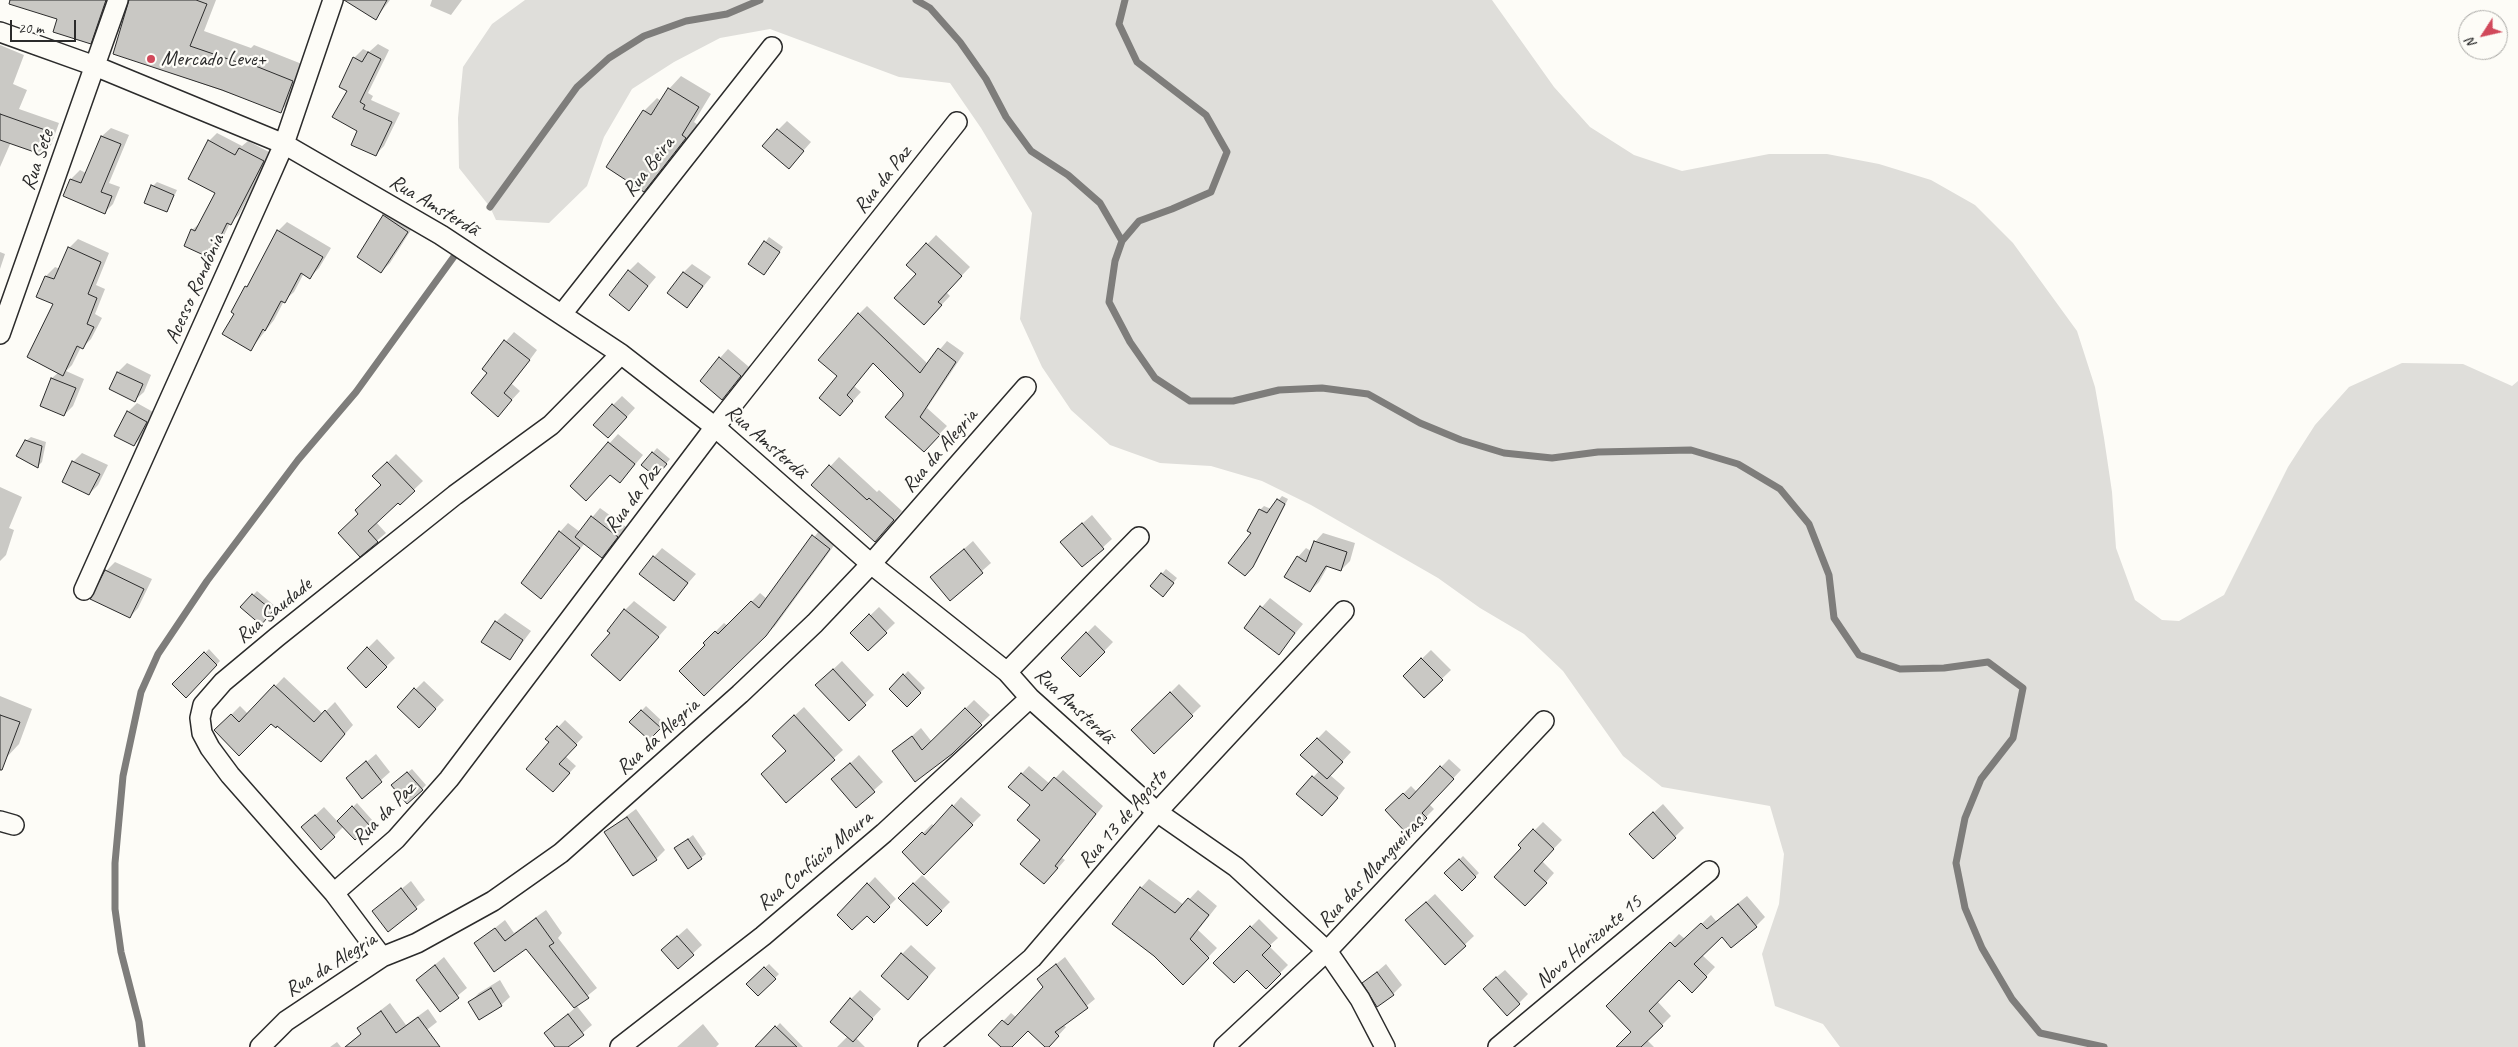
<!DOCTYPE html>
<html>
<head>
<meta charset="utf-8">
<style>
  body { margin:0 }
  #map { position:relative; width:2518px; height:1047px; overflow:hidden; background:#fdfcf7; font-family:Caveat,sans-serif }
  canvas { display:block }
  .north { position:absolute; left:2458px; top:10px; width:50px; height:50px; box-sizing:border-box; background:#fdfcf7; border:1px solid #a9a8a5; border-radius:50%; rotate:235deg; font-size:14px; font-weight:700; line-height:20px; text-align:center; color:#2b2b2b }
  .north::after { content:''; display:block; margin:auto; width:18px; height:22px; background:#d1495b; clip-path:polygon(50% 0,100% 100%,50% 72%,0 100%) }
  .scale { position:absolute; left:10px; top:20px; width:66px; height:22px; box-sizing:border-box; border:2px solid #2b2b2b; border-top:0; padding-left:6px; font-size:15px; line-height:18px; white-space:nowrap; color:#2b2b2b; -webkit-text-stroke:4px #fdfcf7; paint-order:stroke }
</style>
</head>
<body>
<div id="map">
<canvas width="2518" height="1047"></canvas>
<div class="north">N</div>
<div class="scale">20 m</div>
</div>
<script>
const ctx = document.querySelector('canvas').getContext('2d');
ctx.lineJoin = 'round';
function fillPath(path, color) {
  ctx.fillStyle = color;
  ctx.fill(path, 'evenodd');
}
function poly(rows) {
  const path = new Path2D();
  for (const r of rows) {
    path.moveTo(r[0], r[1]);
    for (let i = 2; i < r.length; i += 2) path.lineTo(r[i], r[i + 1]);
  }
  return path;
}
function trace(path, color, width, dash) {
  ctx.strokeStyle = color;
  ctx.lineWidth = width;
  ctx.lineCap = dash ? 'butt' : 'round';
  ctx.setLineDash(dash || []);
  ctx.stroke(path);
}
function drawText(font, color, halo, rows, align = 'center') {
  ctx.font = font + ' Caveat,sans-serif';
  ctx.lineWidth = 4.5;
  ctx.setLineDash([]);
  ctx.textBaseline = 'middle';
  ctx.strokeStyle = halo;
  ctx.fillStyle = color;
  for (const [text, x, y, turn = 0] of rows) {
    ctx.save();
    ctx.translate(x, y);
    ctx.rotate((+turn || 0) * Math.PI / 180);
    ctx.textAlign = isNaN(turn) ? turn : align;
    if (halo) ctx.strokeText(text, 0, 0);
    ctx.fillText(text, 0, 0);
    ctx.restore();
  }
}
fillPath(poly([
  [525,0,1492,0,1554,87,1590,127,1634,155,1682,171,1769,154,1827,154,1879,164,1931,180,1975,205,2013,243,2077,331,2095,387,2104,438,2112,492,2116,548,2135,600,2162,620,2179,621,2224,595,2288,467,2315,425,2349,387,2402,363,2463,364,2512,386,2518,381,2518,1047,1840,1047,1823,1024,1775,1006,1762,954,1779,904,1784,854,1770,806,1662,787,1623,756,1563,671,1524,634,1480,608,1438,578,1311,505,1262,481,1211,466,1160,463,1110,445,1071,410,1042,367,1020,319,1032,213,981,128,950,83,899,77,770,29,720,38,674,62,632,89,604,137,587,186,549,223,496,220,490,207,459,168,458,118,463,67,492,24]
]), '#dfdeda');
fillPath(poly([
  [30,0,111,0,98,34,90,42],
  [134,0,216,0,204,31,251,48,254,45,307,66,295,97,280,111,114,53],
  [350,0,390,0,376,18],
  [432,0,462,0,451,15,430,6],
  [378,44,389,50,368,93,373,96,371,100,400,113,384,146,375,155,359,131,354,58,363,49,369,52],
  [0,45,24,55,13,84,27,90,19,109,59,123,51,145,42,154,11,142,0,167],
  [681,76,711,94,694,122,698,125,644,190,607,166,644,111,657,98,661,101,669,89],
  [787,121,811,142,789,167,778,130],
  [111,128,129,135,109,183,120,187,113,204,104,213,64,196,71,179,80,170,86,173,102,136],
  [217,133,242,146,248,141,271,153,239,215,230,223,218,248,210,257,192,230,201,222,217,193,209,141],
  [157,182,177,190,167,211,153,186],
  [393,207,416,222,390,263,381,272,384,216],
  [287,222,331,248,319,268,310,277,304,273,294,292,284,301,274,320,251,349,236,313,246,287,251,281,278,231],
  [936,235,970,267,946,292,950,296,933,314,918,274,908,265],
  [769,237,783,247,768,269,750,264],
  [78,239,109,253,96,285,105,289,95,314,102,318,91,339,83,347,81,347,72,365,66,371,84,379,73,406,64,415,41,405,52,378,59,372,55,303,38,296,46,276,55,267,60,269,69,248],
  [0,252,5,254,0,269],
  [638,262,656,277,629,309,629,271],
  [692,264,711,277,687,307,684,272],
  [867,306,928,364,947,341,964,353,927,408,947,426,932,442,904,397,905,392,874,362,854,386,861,392,840,415,839,376,859,314],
  [514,332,537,350,512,384,520,391,498,415,489,373,483,368],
  [728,349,749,367,722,398,720,358],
  [127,363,151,375,144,392,135,400,111,389,118,372],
  [622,396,635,408,617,428,613,405],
  [137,403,155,413,143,436,134,445,128,412],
  [618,434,643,455,628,473,610,474,571,486],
  [31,437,46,442,42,462,38,466,26,441],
  [657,448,670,459,660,471,643,464],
  [82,453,108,465,98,485,89,494,64,482,73,462],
  [396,454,423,481,400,503,398,501,376,522,386,533,360,555,360,514,383,485,374,476],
  [839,457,877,492,879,490,902,511,884,532,813,485],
  [0,487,22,497,9,528,14,530,6,555,0,561],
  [1282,496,1288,499,1257,561,1249,571,1253,533,1260,510,1264,506,1271,509],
  [600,508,626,527,602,556,585,543,541,597,560,532,568,523,580,532],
  [1092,515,1112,539,1082,566,1061,542],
  [822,527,838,540,775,626,704,694,707,645,704,643,724,623,728,626,760,593,767,599],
  [1323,533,1355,543,1350,561,1341,570,1328,566,1319,582,1310,591,1298,557,1306,548,1311,551,1315,542],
  [973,541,991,563,950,599,932,577],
  [662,548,696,574,674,599,654,557],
  [115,562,152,579,138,608,130,617,106,571],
  [1166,569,1177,578,1167,591,1152,586],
  [257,591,276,607,265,620,242,607],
  [1270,598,1303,624,1279,653,1245,627],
  [634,601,667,627,620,680,611,633,625,610],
  [879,607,895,623,868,649,852,633],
  [505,613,531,631,510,659,496,622],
  [1095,625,1113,642,1080,676,1062,658],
  [377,639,395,658,366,686,348,668],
  [209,649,220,661,186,696,174,684],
  [1431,650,1451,670,1424,696,1404,676],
  [842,661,874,695,849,719,826,676],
  [908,671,925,688,907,705,891,689],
  [284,677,323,714,335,702,353,725,329,752,271,722,216,730,240,706,248,714],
  [424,681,444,700,419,726,398,707],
  [1179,684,1201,706,1154,752,1133,730],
  [0,696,32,709,19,744,6,758,0,755],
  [974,700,990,715,951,753,894,752,921,728,932,742],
  [646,706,664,723,649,739,631,722],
  [804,707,843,750,786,801,787,751,782,727],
  [565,720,583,737,565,756,576,766,560,783,551,742,547,739],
  [1326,730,1351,752,1330,775,1345,788,1331,806,1298,794,1319,771,1302,755],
  [376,754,390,772,362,797,348,778],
  [859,755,883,782,856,806,842,771],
  [1449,759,1461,770,1429,804,1434,809,1409,834,1387,810,1411,786,1417,792],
  [1029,766,1050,784,1063,770,1103,806,1062,858,1065,860,1052,875,1031,805,1010,786],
  [412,769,426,785,422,789,397,781],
  [961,797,981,815,924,873,904,852,932,824,935,827],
  [357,803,373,821,355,838,344,826,334,836,311,819,324,807,338,822],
  [1663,804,1684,828,1653,858,1640,825],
  [636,809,665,850,656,859,605,832],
  [1543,822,1562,840,1542,861,1554,873,1534,896,1522,848,1520,845],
  [693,835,706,854,701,858,675,849],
  [1463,856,1479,873,1462,889,1446,873],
  [922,875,950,902,927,925,899,898],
  [875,877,896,899,874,921,867,914,839,915],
  [1149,879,1184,905,1198,890,1217,906,1198,930,1217,948,1183,983,1141,888],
  [411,881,425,900,388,930,374,912],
  [1435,894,1474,936,1445,963,1415,912],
  [1747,896,1765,917,1756,926,1722,935,1702,955,1715,967,1701,982,1679,979,1657,1001,1671,1016,1647,1040,1654,1047,1618,1047,1633,1032,1608,1006,1679,934,1685,939,1711,915,1716,921],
  [546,910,562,933,558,938,597,988,576,1005,592,1025,566,1047,557,1047,546,1033,575,1008,526,947,475,944,505,920,514,933],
  [1259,919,1278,938,1269,946,1288,965,1266,987,1247,968,1215,963],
  [687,928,702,945,678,967,671,942],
  [911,945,936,968,917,990,902,954],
  [444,957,467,988,440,1010,417,980],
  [1065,957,1095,999,1063,1025,1066,1027,1048,1047,1028,1029,1011,1047,1003,1047,990,1035,1011,1013,1017,1018,1044,987,1038,979],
  [769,964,779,974,758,995,747,984],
  [1386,964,1402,985,1393,994,1364,983],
  [1505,970,1528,994,1519,1003,1493,980],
  [500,980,510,997,501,1005,470,1002,479,993],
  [860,990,881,1009,855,1037,865,1047,837,1047,848,1036,851,999],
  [390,1003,406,1025,428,1009,437,1022,405,1047,344,1047,362,1033,359,1029,368,1020],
  [780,1023,803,1047,767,1047,762,1042],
  [703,1024,719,1044,716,1047,677,1047],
  [337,1042,341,1047,330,1047]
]), '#0003');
trace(poly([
  [916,0,930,8,960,42,986,79,1006,117,1031,151,1068,175,1100,203,1122,241],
  [1125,0,1119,24,1137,62,1206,115,1227,152,1211,192,1172,209,1139,221,1122,241,1115,261,1109,302,1130,342,1155,378,1190,401,1233,401,1279,390,1322,388,1368,394,1420,423,1461,440,1504,453,1552,458,1598,452,1691,450,1738,464,1780,489,1809,524,1829,575,1834,618,1859,655,1900,669,1944,668,1988,662,2023,688,2013,738,1981,779,1965,818,1956,863,1965,908,1982,948,2012,999,2040,1033,2104,1047],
  [490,207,577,87,609,58,644,36,686,21,727,14,760,0],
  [142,1047,139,1022,121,952,115,909,115,863,123,776,141,692,158,654,207,581,298,460,356,392,458,251]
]), '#7e7d7b', 7);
const building = poly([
  [10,0,106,0,91,44,53,32,57,19,9,4,10,0],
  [129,0,196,0,207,4,190,46,237,62,238,59,293,81,281,113,222,90,113,54,129,0],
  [344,0,387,0,376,20,344,0],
  [368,52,381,59,360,102,365,105,363,109,392,122,376,156,351,145,357,131,332,117,347,91,339,87,353,57,362,62,368,52],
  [668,88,699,107,682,135,686,138,644,192,606,167,643,110,651,115,668,88],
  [0,114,51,132,43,155,0,140,0,114],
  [777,129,804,151,789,169,762,146,777,129],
  [101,136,121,144,101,192,112,196,105,214,63,196,70,179,81,183,101,136],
  [208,140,235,155,239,148,264,161,231,225,227,223,210,258,184,246,191,229,195,231,215,193,188,179,208,140],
  [151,185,174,195,167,212,144,203,151,185],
  [383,215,408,232,381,273,357,257,383,215],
  [277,230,323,257,310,279,301,273,285,303,281,301,265,331,263,329,251,351,222,334,234,314,231,312,245,286,247,287,277,230],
  [764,241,780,252,764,275,748,264,764,241],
  [926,243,962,276,938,302,942,305,924,325,894,298,916,274,906,265,926,243],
  [68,247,101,262,88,294,97,298,87,324,94,327,83,349,77,346,63,376,27,357,53,304,36,297,45,276,54,279,68,247],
  [628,270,648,286,629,311,609,295,628,270],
  [683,272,703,286,687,308,667,293,683,272],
  [858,313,920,373,938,348,956,362,920,417,940,435,924,452,885,417,903,396,903,393,873,363,847,395,853,401,840,416,819,398,837,376,818,360,858,313],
  [504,340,530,360,504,393,512,400,498,417,471,393,487,373,482,369,504,340],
  [719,357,741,376,722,400,700,381,719,357],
  [117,372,143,384,135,402,109,389,117,372],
  [51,378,76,388,64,416,40,406,51,378],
  [612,404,627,417,608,438,593,425,612,404],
  [127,411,147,422,134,446,114,436,127,411],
  [25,440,42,446,38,468,16,456,25,440],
  [608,442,635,464,620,483,610,475,586,501,570,486,608,442],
  [652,452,667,464,656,477,641,465,652,452],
  [72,461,100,474,89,495,62,482,72,461],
  [387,462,415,491,400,505,398,503,368,531,378,542,360,557,338,533,358,514,355,510,381,485,372,476,387,462],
  [829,465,867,500,869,498,894,520,875,542,811,485,829,465],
  [1277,499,1285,504,1253,567,1245,576,1228,563,1251,533,1247,531,1259,509,1267,513,1277,499],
  [591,516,618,537,602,558,575,537,591,516],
  [1082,523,1104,549,1082,567,1060,542,1082,523],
  [559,531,580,548,541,599,521,583,559,531],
  [812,535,830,549,766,636,704,696,679,671,705,645,703,643,715,631,718,634,751,601,759,608,812,535],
  [1314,541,1347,552,1341,571,1326,566,1310,592,1284,577,1297,556,1306,562,1314,541],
  [964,549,983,573,950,601,930,577,964,549],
  [653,556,688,583,674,601,639,574,653,556],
  [105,570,144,589,130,618,90,599,105,570],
  [1161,573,1174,583,1163,597,1150,586,1161,573],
  [252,594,273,611,261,625,240,607,252,594],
  [1260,606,1295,633,1279,655,1244,628,1260,606],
  [624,609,659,637,620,681,591,655,610,633,607,631,624,609],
  [869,614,887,633,868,651,850,633,869,614],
  [495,621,523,640,510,660,481,642,495,621],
  [1086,632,1105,652,1080,677,1061,658,1086,632],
  [367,647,387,667,366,688,347,668,367,647],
  [204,652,217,665,186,698,172,684,204,652],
  [1421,658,1443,680,1424,698,1403,676,1421,658],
  [833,669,866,705,849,721,815,685,833,669],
  [903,674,921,693,907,707,889,689,903,674],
  [274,685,314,722,325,710,345,734,321,762,277,726,276,728,271,724,239,756,214,730,231,714,239,722,274,685],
  [414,688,436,709,419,728,397,707,414,688],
  [1170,692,1193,716,1154,754,1131,730,1170,692],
  [965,708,982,725,952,754,915,782,892,751,912,736,922,750,965,708],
  [641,710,661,728,649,740,629,722,641,710],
  [0,715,20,722,2,770,0,770,0,715],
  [794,715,835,760,786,803,761,774,786,751,772,736,794,715],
  [557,726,577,745,559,764,570,773,553,792,526,769,549,742,545,739,557,726],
  [1317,738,1343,762,1327,779,1300,755,1317,738],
  [366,761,382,782,362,799,346,778,366,761],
  [850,763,875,792,856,808,831,779,850,763],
  [1440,766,1454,779,1422,813,1427,818,1409,836,1385,810,1403,793,1409,799,1440,766],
  [407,772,423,790,407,804,391,785,407,772],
  [1021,773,1042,791,1054,777,1096,814,1055,866,1058,868,1044,884,1020,864,1040,840,1017,820,1030,805,1008,787,1021,773],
  [1312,776,1338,798,1322,816,1296,794,1312,776],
  [952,805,973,825,924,875,902,852,922,832,925,835,952,805],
  [352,806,370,826,355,840,337,821,352,806],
  [1653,812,1676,838,1653,859,1629,834,1653,812],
  [315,815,335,837,321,850,301,827,315,815],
  [627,817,657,860,633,876,604,832,627,817],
  [1533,829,1554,849,1534,871,1547,883,1525,906,1494,877,1521,848,1518,845,1533,829],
  [688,839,702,859,688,869,674,848,688,839],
  [1459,859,1476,877,1462,891,1444,873,1459,859],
  [867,883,890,907,874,923,867,916,852,930,837,915,867,883],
  [913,883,942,911,927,926,898,898,913,883],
  [1140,887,1175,913,1188,898,1209,915,1190,939,1209,958,1183,985,1154,956,1112,924,1140,887],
  [401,888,417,909,388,932,372,911,401,888],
  [1426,902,1466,946,1445,965,1405,920,1426,902],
  [1738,904,1757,927,1731,948,1722,937,1694,964,1707,977,1692,993,1679,980,1649,1011,1663,1026,1641,1047,1616,1047,1631,1032,1606,1006,1670,942,1675,947,1701,923,1707,929,1738,904],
  [536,918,554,943,549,946,589,998,574,1008,526,949,494,972,474,943,495,928,505,941,536,918],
  [1250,926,1271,946,1262,955,1281,974,1266,989,1247,970,1234,983,1213,963,1250,926],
  [677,936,694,955,678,969,661,950,677,936],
  [901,953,928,977,908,1000,881,976,901,953],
  [1056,964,1088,1008,1055,1032,1059,1036,1049,1047,1045,1047,1028,1031,1012,1047,1001,1047,988,1035,1002,1020,1008,1025,1043,987,1037,979,1056,964],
  [435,965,459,998,440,1012,416,980,435,965],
  [764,967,776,979,758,996,746,984,764,967],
  [1377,972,1394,995,1377,1007,1362,983,1377,972],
  [1496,977,1520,1004,1507,1016,1483,989,1496,977],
  [491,988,502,1006,479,1020,468,1002,491,988],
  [850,998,873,1019,853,1042,830,1022,850,998],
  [381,1011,396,1033,418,1017,440,1047,345,1047,361,1034,357,1028,381,1011],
  [568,1014,584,1035,568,1047,555,1047,544,1033,568,1014],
  [775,1026,797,1047,755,1047,775,1026]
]);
fillPath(building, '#c9c8c4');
trace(building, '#2b2b2b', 1);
const minor = poly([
  [0,32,95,66,284,144,441,235,621,354,715,427,871,564,1007,672,1030,698,1157,812,1236,867,1327,951,1360,999,1385,1047],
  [562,314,772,47],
  [0,334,118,0],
  [84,590,269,178,284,144,333,0],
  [1007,672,1139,537],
  [0,821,14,825],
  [334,893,396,839,449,779,715,427,957,122],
  [382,957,334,893,230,775,210,748,202,733,200,718,203,705,223,682,277,637,455,495,551,425,621,354],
  [260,1047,286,1021,382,957,417,943,493,901,561,853,740,694,815,623,871,564,1026,387],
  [620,1047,763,936,884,833,1030,698],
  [928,1047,1032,958,1157,812,1344,611],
  [1224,1047,1327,951,1544,721],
  [1498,1047,1709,871]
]);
trace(minor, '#2b2b2b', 22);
trace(minor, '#fdfcf7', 19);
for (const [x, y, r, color] of [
  [151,59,5,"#d1495b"]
]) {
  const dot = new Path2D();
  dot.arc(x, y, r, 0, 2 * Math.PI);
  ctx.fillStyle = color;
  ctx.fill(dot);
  trace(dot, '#fdfcf7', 2);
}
drawText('21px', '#2b2b2b', '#fdfcf7', [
  ["Mercado Leve+",161,59]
], 'left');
drawText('21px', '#2b2b2b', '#fdfcf7', [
  ["Rua Sete",38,160,-71],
  ["Rua Beira",649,167,-52],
  ["Rua da Paz",883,180,-52],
  ["Rua Amsterdã",434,206,31],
  ["Acesso Rondônia",195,289,-66],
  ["Rua Amsterdã",766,442,41],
  ["Rua da Alegria",940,451,-49],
  ["Rua da Paz",633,499,-53],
  ["Rua Saudade",274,611,-39],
  ["Rua Amsterdã",1074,706,43],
  ["Rua da Alegria",658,737,-42],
  ["Rua da Paz",384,814,-45],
  ["Rua 13 de Agosto",1123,819,-49],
  ["Rua Confúcio Moura",815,861,-40],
  ["Rua das Mangueiras",1371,872,-47],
  ["Novo Horizonte 15",1589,942,-40],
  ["Rua da Alegria",331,965,-32]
]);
</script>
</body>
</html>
